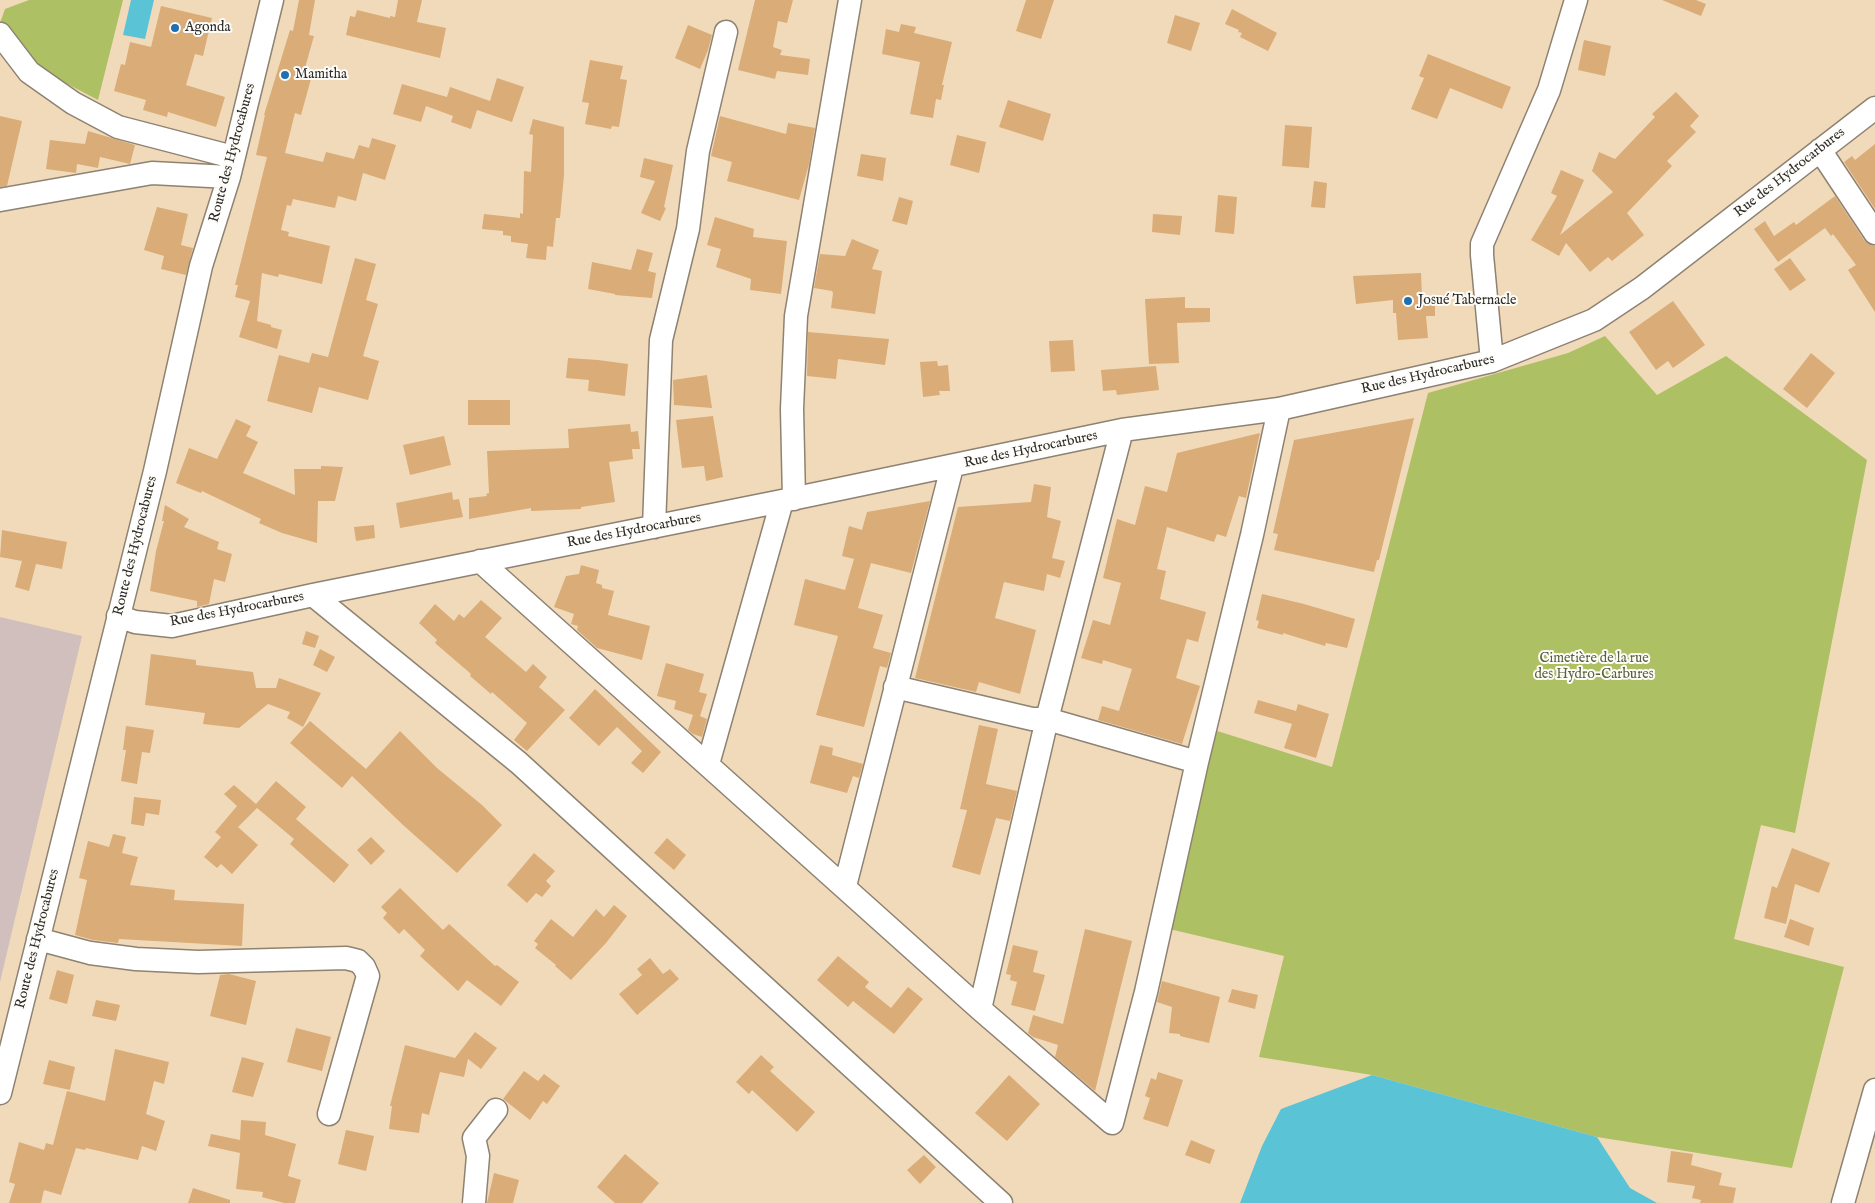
<!DOCTYPE html>
<html>
<head>
<meta charset="utf-8">
<style>
  body { margin:0 }
  canvas { display:block; background:#f1daba }
</style>
</head>
<body>
<canvas width="1875" height="1203"></canvas>
<script>
const ctx = document.querySelector('canvas').getContext('2d');
ctx.lineJoin = 'round';
function fillPath(path, color) {
  ctx.fillStyle = color;
  ctx.fill(path, 'evenodd');
}
function poly(rows) {
  const path = new Path2D();
  for (const r of rows) {
    path.moveTo(r[0], r[1]);
    for (let i = 2; i < r.length; i += 2) path.lineTo(r[i], r[i + 1]);
  }
  return path;
}
function trace(path, color, width, dash) {
  ctx.strokeStyle = color;
  ctx.lineWidth = width;
  ctx.lineCap = dash ? 'butt' : 'round';
  ctx.setLineDash(dash || []);
  ctx.stroke(path);
}
function drawText(font, color, halo, rows, align = 'center') {
  ctx.font = font + ' "IM FELL English",serif';
  ctx.lineWidth = 4;
  ctx.setLineDash([]);
  ctx.textBaseline = 'middle';
  ctx.strokeStyle = halo;
  ctx.fillStyle = color;
  for (const [text, x, y, turn = 0] of rows) {
    ctx.save();
    ctx.translate(x, y);
    ctx.rotate((+turn || 0) * Math.PI / 180);
    ctx.textAlign = isNaN(turn) ? turn : align;
    if (halo) ctx.strokeText(text, 0, 0);
    ctx.fillText(text, 0, 0);
    ctx.restore();
  }
}
fillPath(poly([
  [0,617,82,636,0,982]
]), '#d1bfbd');
fillPath(poly([
  [29,0,123,0,98,100,35,67,0,23,5,9],
  [1605,336,1657,395,1726,356,1867,460,1795,833,1761,825,1734,939,1844,967,1792,1168,1597,1137,1372,1075,1259,1057,1284,956,1165,928,1214,730,1332,767,1428,393,1568,353]
]), '#aec064');
fillPath(poly([
  [131,0,154,0,145,39,123,35],
  [1372,1075,1597,1137,1630,1188,1657,1203,1240,1203,1262,1146,1281,1109]
]), '#5ac4d6');
fillPath(poly([
  [299,0,315,0,309,35,314,36,303,75,311,79,301,115,295,113,285,153,323,162,326,152,354,159,359,145,369,148,372,138,396,145,385,180,363,173,356,201,338,196,335,208,293,199,291,206,287,205,281,230,289,232,288,236,330,246,322,284,279,274,278,277,262,273,257,321,271,325,271,327,282,330,277,349,239,337,250,301,235,297,238,285,235,285,267,157,256,155,265,115,264,115,290,30,293,31],
  [398,0,422,0,417,22,446,28,440,58,346,35,350,16,355,17,357,10,390,18,390,16,395,17],
  [755,0,793,0,787,23,778,21,773,47,782,50,780,55,810,59,808,75,777,71,775,79,738,70],
  [1026,0,1054,0,1041,39,1016,31],
  [1662,0,1696,0,1706,4,1701,16],
  [161,6,212,18,203,56,195,54,186,85,225,97,216,127,168,112,167,117,143,110,146,100,114,91,121,64,125,65,130,42,151,47],
  [1232,9,1277,33,1268,51,1240,37,1242,33,1238,32,1239,30,1225,24],
  [1175,15,1200,23,1191,51,1167,43],
  [901,24,916,27,914,33,952,42,942,85,944,85,941,100,936,99,933,118,910,114,920,62,882,54,886,29,899,32],
  [688,25,712,35,708,50,700,69,675,58],
  [1584,40,1611,46,1605,76,1578,70],
  [1428,54,1511,87,1502,109,1450,88,1437,119,1411,109,1424,78,1419,76],
  [590,60,623,66,620,79,627,80,619,127,612,126,611,129,585,124,589,103,582,102],
  [497,78,524,87,512,122,477,110,471,129,451,122,453,116,426,106,421,122,393,114,402,84,447,97,450,87,490,101],
  [1676,92,1699,116,1690,126,1696,132,1667,161,1672,166,1627,213,1644,235,1612,261,1608,257,1590,272,1566,243,1559,256,1531,240,1557,196,1551,193,1561,170,1584,180,1560,235,1613,192,1592,171,1599,152,1615,159,1655,117,1652,114],
  [1008,100,1051,114,1043,141,999,127],
  [0,116,22,121,7,186,0,187],
  [720,116,786,134,788,123,815,128,809,164,799,200,727,181,732,162,711,156],
  [533,119,564,127,564,175,560,218,556,218,553,247,547,246,546,260,526,258,528,244,511,242,511,236,503,235,503,231,482,229,484,214,520,218,520,213,523,214,524,171,531,172,533,135,529,134],
  [1285,125,1312,127,1309,168,1282,166],
  [88,131,135,145,130,164,100,157,98,168,77,164,76,173,46,169,50,140,85,144],
  [957,135,986,142,979,173,950,165],
  [1875,144,1875,209,1844,162,1852,156,1855,160],
  [861,154,886,158,883,181,857,176],
  [644,158,673,165,664,207,666,208,660,221,641,213,655,181,640,177],
  [1314,181,1327,183,1325,208,1311,207],
  [1218,195,1237,197,1234,234,1215,232],
  [1835,196,1864,240,1869,244,1875,246,1875,312,1848,270,1856,265,1833,234,1831,236,1825,228,1778,262,1754,229,1765,221,1774,236,1794,222,1796,225],
  [899,197,913,201,907,225,892,221],
  [157,207,188,214,181,245,193,248,186,275,161,269,164,256,144,250],
  [1153,214,1182,216,1180,235,1152,232],
  [715,217,754,229,753,237,787,241,781,294,750,290,751,279,716,267,721,249,707,245],
  [852,239,879,250,872,269,882,271,875,314,831,308,833,293,832,291,814,288,820,254,845,256],
  [637,249,653,253,648,271,656,273,652,298,615,295,615,294,588,289,592,262,631,270],
  [355,258,376,264,366,300,378,304,363,356,379,361,368,400,319,387,312,413,267,401,279,355,309,363,312,353,328,357],
  [1790,258,1806,280,1790,291,1774,269],
  [1421,273,1422,297,1435,297,1435,316,1426,316,1428,338,1398,340,1396,313,1393,313,1393,300,1356,304,1353,276],
  [1185,297,1185,308,1210,308,1210,322,1177,323,1179,363,1149,364,1145,299],
  [1673,301,1705,345,1673,368,1668,361,1656,370,1629,332],
  [808,332,889,339,885,365,838,359,836,379,807,376],
  [1073,340,1075,371,1051,372,1049,341],
  [1811,353,1835,373,1807,408,1783,389],
  [568,358,598,360,628,364,625,396,588,391,589,380,566,378],
  [937,361,938,366,948,365,950,391,939,391,940,395,923,397,920,362],
  [1156,366,1159,390,1117,395,1116,390,1103,391,1101,370],
  [707,375,712,408,674,405,673,380],
  [468,400,510,400,510,425,468,425],
  [713,416,723,477,706,481,704,466,682,468,676,420],
  [1414,418,1379,560,1377,560,1374,572,1274,550,1278,534,1273,533,1294,440],
  [236,419,251,426,246,436,258,442,243,473,295,495,294,469,321,469,321,466,343,467,335,501,318,501,317,543,282,533,259,523,261,519,202,491,201,493,176,483,189,448,217,459],
  [630,424,631,432,638,431,640,449,632,449,633,459,609,462,615,502,581,507,581,509,531,511,531,508,469,519,469,498,487,496,486,494,489,493,487,451,569,448,568,429],
  [1260,433,1246,498,1239,496,1226,537,1217,534,1214,542,1167,527,1157,569,1166,571,1160,599,1206,612,1198,642,1187,639,1176,678,1200,686,1182,744,1098,720,1102,706,1119,711,1132,669,1103,660,1102,664,1081,658,1093,620,1110,625,1121,583,1103,578,1117,519,1135,525,1145,486,1167,492,1177,453],
  [444,436,451,465,410,475,403,445],
  [1034,484,1051,487,1047,517,1061,521,1052,558,1065,561,1060,578,1047,574,1044,591,1004,582,995,618,1036,630,1020,694,979,682,976,692,915,678,958,507,1031,502],
  [452,492,453,500,459,499,463,517,400,528,396,503],
  [930,501,911,573,871,563,858,608,883,615,873,648,891,653,887,668,880,666,864,727,816,715,838,636,794,625,805,579,845,590,854,559,842,556,849,526,862,530,867,512],
  [165,505,189,519,184,527,219,542,217,549,232,554,225,582,214,579,209,604,197,607,197,601,150,591,156,551,164,521,162,521],
  [374,525,375,538,356,541,354,527],
  [2,530,67,542,62,569,36,564,29,591,15,587,22,561,0,557],
  [581,565,599,570,596,583,602,585,602,588,614,591,608,615,650,626,642,660,597,648,577,630,578,626,571,624,574,614,554,607,566,576,579,574],
  [1262,594,1304,604,1355,619,1347,648,1326,643,1325,646,1283,633,1283,635,1257,628,1259,621,1256,620],
  [481,600,502,618,485,637,526,672,533,664,547,677,539,687,565,710,527,751,514,740,527,723,492,692,491,694,470,676,471,674,435,643,437,640,419,623,435,604,454,621,459,614,464,618],
  [306,631,319,636,315,648,302,644],
  [320,649,335,657,327,672,313,665],
  [151,654,196,660,196,665,253,672,256,688,276,688,279,678,321,693,303,727,287,718,290,712,268,704,239,728,203,724,205,713,145,705],
  [666,663,704,674,699,692,707,694,700,716,707,719,702,737,693,734,688,730,693,715,674,709,676,701,657,696],
  [595,689,661,752,643,773,631,763,642,751,617,727,599,746,569,718],
  [1258,700,1296,711,1298,704,1329,714,1316,758,1284,748,1292,724,1254,713],
  [310,721,366,769,400,731,437,768,482,805,502,825,457,873,403,825,352,776,342,788,290,743],
  [979,725,998,729,986,784,1017,791,1010,821,996,818,980,875,952,867,967,810,960,809],
  [126,726,154,730,150,753,142,752,137,784,121,781,126,750,123,750],
  [820,745,833,748,832,755,863,764,859,778,853,776,847,793,810,783],
  [276,781,306,807,296,819,349,865,334,883,290,844,294,839,257,808,238,827,258,845,232,874,221,864,217,868,204,857,221,837,215,832,237,806,224,794,234,785,256,804],
  [134,797,161,800,159,815,146,813,144,826,131,824],
  [113,834,126,837,122,853,138,857,130,885,175,890,174,900,244,904,242,946,119,939,118,943,93,940,75,935,87,880,79,878,88,841,109,847],
  [371,837,385,851,371,865,357,850],
  [667,838,686,855,674,870,654,853],
  [1792,848,1830,863,1819,893,1795,884,1786,924,1764,918,1772,886,1777,888],
  [534,853,555,871,546,881,551,886,542,897,536,893,527,903,507,885],
  [400,888,443,930,449,924,495,966,497,965,519,982,501,1006,467,980,458,991,420,956,425,950,404,929,399,934,383,918,387,913,381,907],
  [614,905,627,916,606,943,571,980,555,966,556,965,535,948,538,944,534,941,551,919,573,937,596,909,604,917],
  [1790,919,1814,928,1809,946,1784,937],
  [1085,929,1132,941,1095,1091,1055,1057,1058,1045,1033,1037,1028,1033,1033,1015,1063,1024],
  [1013,945,1038,951,1033,972,1045,975,1035,1011,1011,1005,1017,982,1010,980,1011,975,1006,974],
  [838,956,869,982,865,987,891,1008,908,987,923,999,894,1034,853,1001,848,1007,817,980],
  [650,958,663,974,670,969,679,979,637,1015,619,994,642,975,637,969],
  [57,970,74,975,67,1004,49,999],
  [229,974,256,981,246,1025,210,1016,220,975],
  [1162,981,1220,997,1209,1043,1180,1036,1180,1034,1169,1033,1172,1007,1157,1002],
  [1232,989,1258,995,1255,1009,1228,1002],
  [96,1000,120,1005,116,1021,92,1016],
  [296,1028,331,1037,322,1071,287,1062],
  [475,1032,497,1048,481,1069,468,1059,464,1077,440,1072,429,1115,422,1113,419,1133,389,1129,392,1106,390,1106,405,1045,455,1058],
  [115,1049,169,1062,164,1084,154,1081,146,1114,165,1121,156,1151,142,1146,138,1160,86,1148,85,1150,76,1148,61,1195,44,1190,41,1203,9,1203,15,1184,9,1182,19,1142,44,1150,46,1143,53,1145,67,1091,105,1101],
  [761,1055,774,1067,770,1071,815,1112,797,1132,752,1090,749,1094,736,1082],
  [242,1057,264,1063,253,1097,232,1092],
  [49,1060,75,1067,70,1090,43,1084],
  [524,1071,538,1081,544,1074,560,1086,547,1104,543,1101,530,1120,503,1099],
  [1158,1072,1183,1080,1168,1127,1143,1119,1150,1098,1145,1096,1151,1078,1156,1080],
  [1009,1075,1040,1104,1007,1141,975,1113],
  [241,1120,266,1122,265,1135,296,1144,288,1176,301,1180,295,1203,284,1203,262,1197,263,1192,236,1189,240,1153,208,1146,211,1134,240,1140],
  [346,1130,374,1136,366,1171,338,1164],
  [1191,1140,1215,1150,1210,1164,1185,1155],
  [1671,1151,1693,1154,1691,1165,1722,1173,1719,1185,1736,1188,1733,1203,1700,1203,1701,1200,1692,1198,1695,1186,1667,1182],
  [625,1154,659,1183,642,1203,615,1203,597,1187],
  [924,1155,936,1167,920,1184,907,1170],
  [494,1173,519,1180,513,1203,487,1203],
  [193,1188,230,1200,230,1203,188,1203]
]), '#daac78');
const minor = poly([
  [0,34,29,72,73,103,118,127,233,157],
  [1820,150,1875,233],
  [0,200,152,173,229,177],
  [1492,361,1482,255,1482,244,1549,90,1576,0],
  [794,499,792,409,796,316,850,0],
  [654,527,661,340,688,229,698,151,726,32],
  [480,561,980,1009,1112,1123,1146,992,1197,762,1252,535,1279,409],
  [313,595,519,763,1001,1203],
  [118,616,135,622,172,626,313,595,782,501,1122,430,1279,409,1492,361,1594,320,1642,288,1875,108],
  [895,687,1032,719,1047,719,1197,762],
  [708,764,782,501],
  [845,886,952,467],
  [38,939,90,953,136,959,198,962,346,958,358,961,364,967,368,976,329,1114],
  [980,1009,1047,719,1122,430],
  [0,1093,155,471,201,266,229,177,272,0],
  [474,1203,478,1156,474,1138,496,1110],
  [1843,1203,1875,1090]
]);
trace(minor, '#8e8272', 25);
trace(minor, '#fff', 22);
for (const [x, y, r, color] of [
  [175,28,5,"#1f6fb2"],
  [285,75,5,"#1f6fb2"],
  [1408,301,5,"#1f6fb2"]
]) {
  const dot = new Path2D();
  dot.arc(x, y, r, 0, 2 * Math.PI);
  ctx.fillStyle = color;
  ctx.fill(dot);
  trace(dot, '#fdfcf7', 2);
}
drawText('14px', '#2b2b2b', '#fdfcf7', [
  ["Agonda",185,28],
  ["Mamitha",295,75],
  ["Josué Tabernacle",1418,301]
], 'left');
drawText('14px', '#2b2b2b', '#fdfcf7', [
  ["Route des Hydrocabures",233,153,-75],
  ["Rue des Hydrocarbures",1790,173,-38],
  ["Rue des Hydrocarbures",1428,375,-13],
  ["Rue des Hydrocarbures",1031,450,-12],
  ["Rue des Hydrocarbures",634,531,-11],
  ["Route des Hydrocabures",136,546,-76],
  ["Rue des Hydrocarbures",237,610,-11],
  ["Route des Hydrocabures",38,939,-76]
]);
drawText('14px', '#595f3f', '#fdfcf7', [
  ["Cimetière de la rue",1594,659],
  ["des Hydro-Carbures",1594,675]
]);
</script>
</body>
</html>
